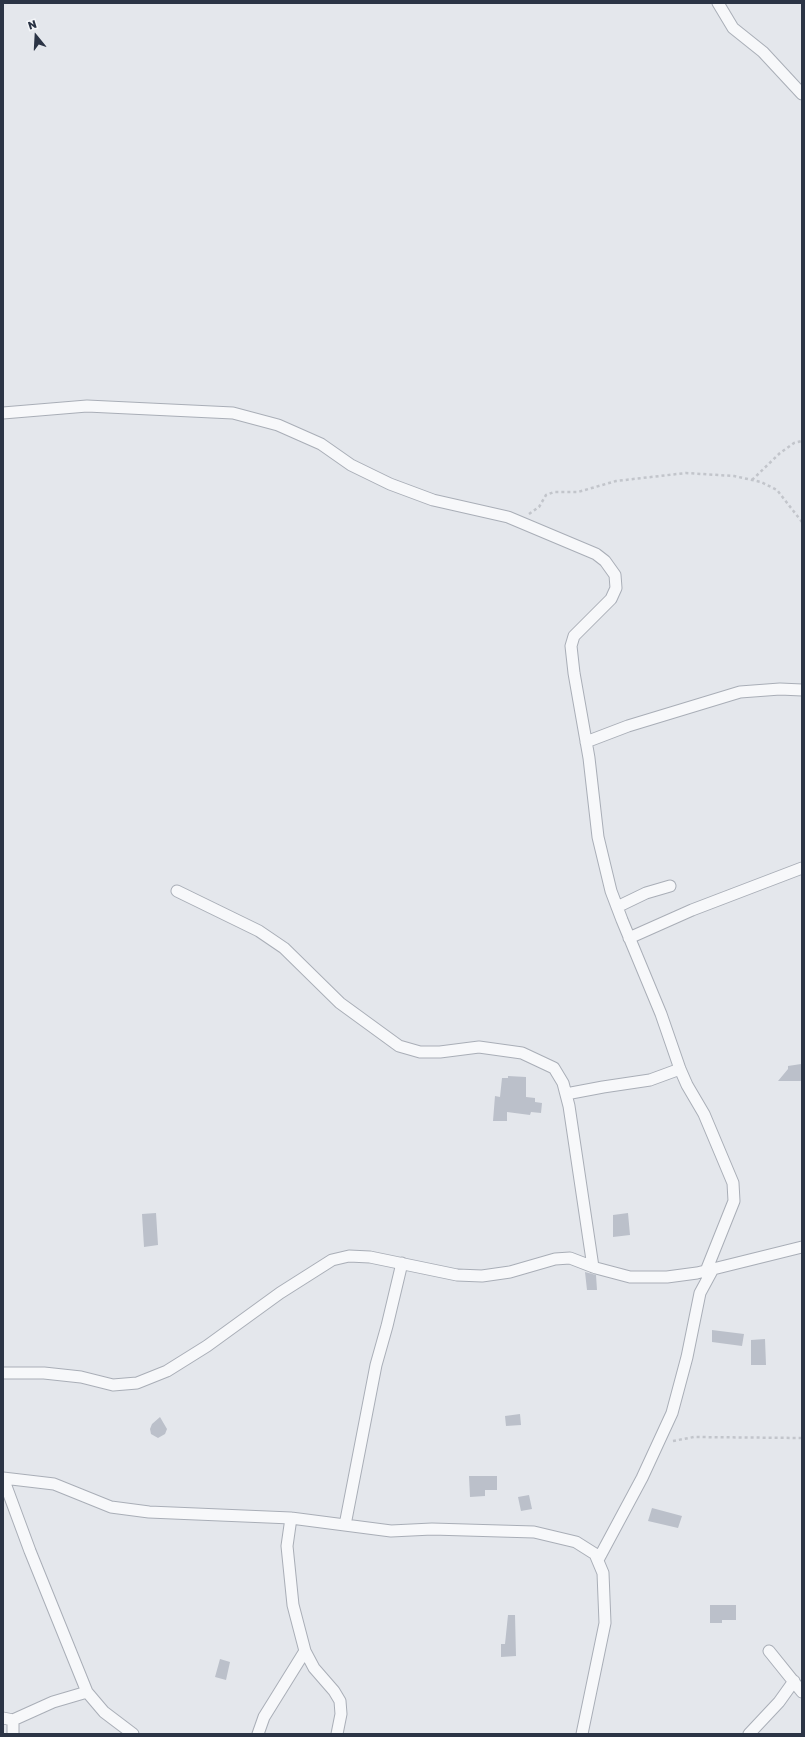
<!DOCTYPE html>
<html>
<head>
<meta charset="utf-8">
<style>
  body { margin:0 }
  #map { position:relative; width:805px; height:1737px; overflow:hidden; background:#e4e7ec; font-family:"Golos Text",sans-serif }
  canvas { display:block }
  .frame { position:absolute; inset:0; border:4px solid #2b3445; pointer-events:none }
  .north { position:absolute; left:16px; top:16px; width:40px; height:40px; -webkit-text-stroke:3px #f4f6f9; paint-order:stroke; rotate:342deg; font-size:11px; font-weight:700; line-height:16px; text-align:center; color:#2b3445 }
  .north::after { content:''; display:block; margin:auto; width:14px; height:18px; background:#2b3445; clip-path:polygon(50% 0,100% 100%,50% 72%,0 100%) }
</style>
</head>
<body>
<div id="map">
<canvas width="805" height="1737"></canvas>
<div class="frame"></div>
<div class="north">N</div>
</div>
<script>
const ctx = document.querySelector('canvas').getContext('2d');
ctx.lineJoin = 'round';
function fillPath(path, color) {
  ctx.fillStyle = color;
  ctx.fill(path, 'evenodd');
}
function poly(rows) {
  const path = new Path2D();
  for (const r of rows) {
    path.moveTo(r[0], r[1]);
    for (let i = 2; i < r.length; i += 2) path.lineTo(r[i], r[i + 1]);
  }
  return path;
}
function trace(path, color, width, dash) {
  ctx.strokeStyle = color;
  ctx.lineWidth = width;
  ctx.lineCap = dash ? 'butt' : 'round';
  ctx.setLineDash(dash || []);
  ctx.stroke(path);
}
fillPath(poly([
  [801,1064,802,1081,778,1081,788,1069,788,1066],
  [508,1076,526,1077,526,1097,535,1098,535,1102,542,1103,541,1113,531,1112,530,1115,507,1112,507,1121,493,1121,495,1096,500,1097,502,1078,508,1078],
  [156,1213,158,1245,144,1247,142,1214],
  [628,1213,630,1235,613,1237,613,1215],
  [585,1272,596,1275,597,1290,587,1290],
  [712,1330,744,1334,742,1346,712,1342],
  [765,1339,766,1365,751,1365,751,1340],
  [520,1414,521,1425,506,1426,505,1416],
  [160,1417,167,1429,165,1434,158,1438,151,1434,150,1429,152,1424],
  [469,1476,497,1476,497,1490,485,1490,485,1496,470,1497],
  [529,1495,532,1509,521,1511,518,1497],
  [652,1508,682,1516,678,1528,648,1521],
  [710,1605,736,1605,736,1620,722,1620,722,1623,710,1623],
  [508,1615,515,1615,516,1656,501,1657,501,1644,505,1644],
  [220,1659,230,1662,226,1680,215,1677]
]), '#bbc0ca');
const street = poly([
  [718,3,733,28,763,52,802,94],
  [3,413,87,406,233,413,278,425,321,444,351,465,390,484,433,500,508,517,596,554,605,561,615,575,616,588,611,599,574,636,571,646,574,673,589,758,598,837,611,891,622,920,661,1014,680,1069,687,1085,704,1114,733,1183,734,1201,706,1271],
  [586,742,628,726,740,692,780,689,802,690],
  [177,891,259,931,284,948,340,1003,399,1046,420,1052,440,1052,479,1047,522,1053,554,1068,563,1083,569,1106,593,1267],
  [617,907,646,893,670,886],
  [629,938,692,910,802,868],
  [566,1094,603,1087,650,1080,680,1069],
  [3,1373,44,1373,81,1377,113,1385,137,1383,167,1371,207,1346,280,1293,332,1260,349,1256,370,1257,457,1275,482,1276,510,1272,555,1259,570,1258,596,1268,630,1277,667,1277,697,1273,802,1247],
  [3,1478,54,1484,111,1507,149,1512,291,1518,391,1531,432,1529,534,1532,576,1542,595,1554,603,1573,605,1623,582,1734],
  [3,1478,30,1551,87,1692,104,1712,133,1734],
  [291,1518,287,1546,293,1605,305,1651,314,1668,334,1691,340,1701,341,1714,337,1734],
  [345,1525,376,1365,387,1326,402,1263],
  [598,1560,642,1478,672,1413,687,1357,700,1293,713,1269],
  [769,1651,802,1692],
  [3,1718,13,1720,53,1702,87,1692],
  [13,1720,13,1734],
  [258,1734,264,1717,305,1651],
  [749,1734,779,1702,794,1681]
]);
trace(street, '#a9aeb7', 13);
trace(poly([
  [752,480,780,453,794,443,802,441],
  [529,514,539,507,546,495,554,492,578,492,616,481,686,473,734,476,761,482,777,490,802,522],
  [673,1441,694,1437,802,1438]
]), '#c2c5cb', 2.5, [3, 3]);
trace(street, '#f7f8fa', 11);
</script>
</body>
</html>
